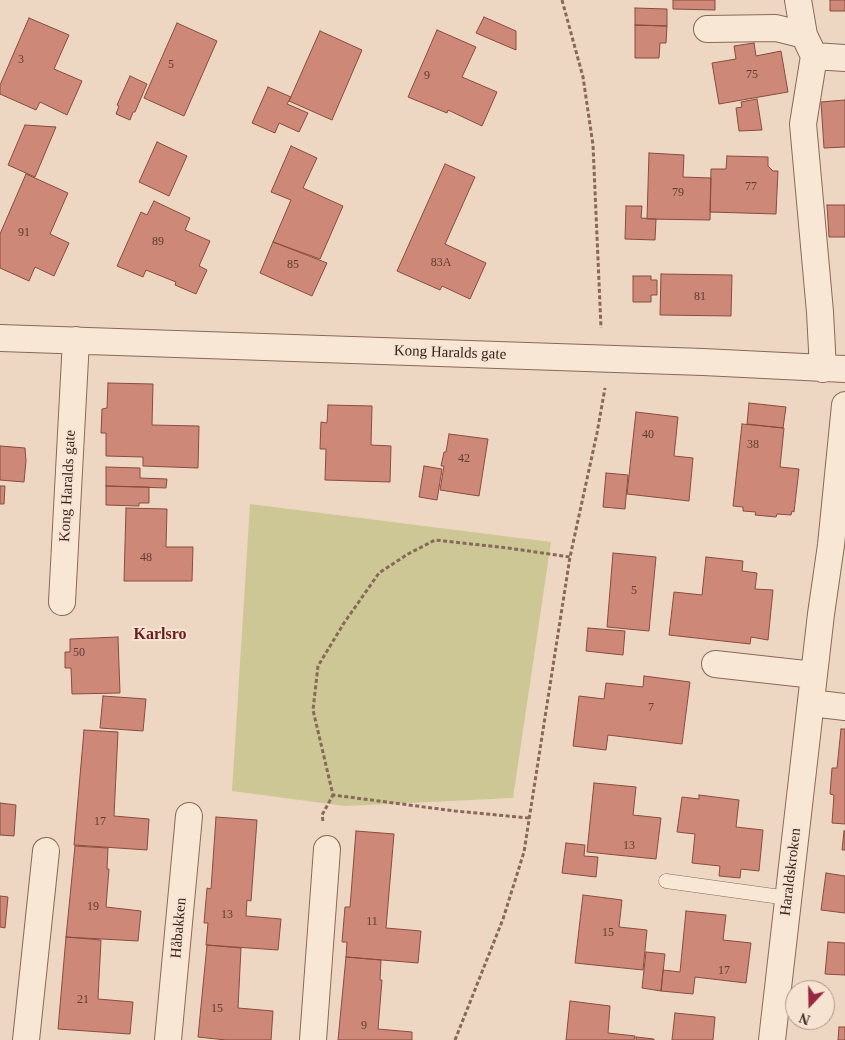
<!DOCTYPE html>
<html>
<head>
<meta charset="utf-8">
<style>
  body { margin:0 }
  #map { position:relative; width:845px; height:1040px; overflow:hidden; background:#eed7c2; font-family:Georgia,serif }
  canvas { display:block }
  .north { position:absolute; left:785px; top:980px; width:50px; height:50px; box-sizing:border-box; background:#f6e3d2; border:1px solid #aa978a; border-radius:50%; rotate:201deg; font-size:14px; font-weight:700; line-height:20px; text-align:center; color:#38241d }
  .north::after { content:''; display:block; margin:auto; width:18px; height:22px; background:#982841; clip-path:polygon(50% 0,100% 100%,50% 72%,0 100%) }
</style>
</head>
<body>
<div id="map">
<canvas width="845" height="1040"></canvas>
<div class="north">N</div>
</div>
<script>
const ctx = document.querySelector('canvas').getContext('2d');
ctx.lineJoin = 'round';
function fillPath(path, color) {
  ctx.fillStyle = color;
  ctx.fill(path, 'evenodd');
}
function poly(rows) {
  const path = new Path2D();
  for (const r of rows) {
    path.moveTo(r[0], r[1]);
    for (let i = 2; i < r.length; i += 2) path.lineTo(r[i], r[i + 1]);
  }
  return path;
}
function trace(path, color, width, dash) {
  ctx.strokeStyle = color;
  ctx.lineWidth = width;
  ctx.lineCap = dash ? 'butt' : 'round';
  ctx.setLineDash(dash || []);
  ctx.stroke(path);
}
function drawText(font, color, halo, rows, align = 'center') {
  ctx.font = font + ' Georgia,serif';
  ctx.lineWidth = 4;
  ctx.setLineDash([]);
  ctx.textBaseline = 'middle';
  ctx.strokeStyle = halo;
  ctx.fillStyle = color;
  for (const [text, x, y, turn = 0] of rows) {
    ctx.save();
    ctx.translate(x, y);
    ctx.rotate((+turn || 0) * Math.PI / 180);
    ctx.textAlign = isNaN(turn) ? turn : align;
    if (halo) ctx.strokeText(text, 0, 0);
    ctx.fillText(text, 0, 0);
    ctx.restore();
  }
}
fillPath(poly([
  [250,504,551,542,513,798,345,806,232,791]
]), '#cdc796');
const building = poly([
  [673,0,715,0,715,10,673,9,673,0],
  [830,0,845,0,845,11,830,11,830,0],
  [635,8,667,9,667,26,635,25,635,8],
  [484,17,516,31,516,50,476,33,484,17],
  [29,18,69,35,54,69,82,81,67,115,40,102,36,110,0,94,0,85,29,18],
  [177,23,217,41,184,116,144,98,177,23],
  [635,25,667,26,666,43,660,43,659,58,635,58,635,25],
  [437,30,476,47,462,77,497,92,482,126,448,110,447,113,408,97,437,30],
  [320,31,362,50,332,120,289,101,320,31],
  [754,43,756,56,781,51,788,92,719,104,712,63,736,59,734,46,754,43],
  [130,76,147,84,135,112,133,112,130,120,116,114,119,106,117,105,130,76],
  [268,87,291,97,287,104,308,113,299,132,279,123,275,133,252,123,268,87],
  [757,99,762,130,739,131,736,108,742,107,741,102,757,99],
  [845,100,845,147,824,148,821,102,845,100],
  [25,125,56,127,35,177,8,165,25,125],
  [157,142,187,156,169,196,139,182,157,142],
  [291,146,317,158,303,188,343,206,320,259,273,242,291,200,271,192,291,146],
  [649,153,684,155,683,177,711,178,710,220,647,219,649,153],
  [727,156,768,157,768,166,773,171,778,171,776,214,710,212,711,169,726,169,727,156],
  [445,164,475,177,445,244,486,263,470,299,442,286,440,290,397,271,445,164],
  [26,174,68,193,50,234,69,243,54,276,35,267,29,281,0,268,0,234,26,174],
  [154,201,190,218,185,230,210,241,199,266,207,270,196,294,175,285,176,282,146,270,143,277,117,266,141,212,147,215,154,201],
  [827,205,845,205,845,237,829,237,827,205],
  [626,206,642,206,641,218,656,219,655,240,625,239,626,206],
  [273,242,327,263,312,296,260,273,273,242],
  [661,274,732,275,731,316,660,315,661,274],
  [633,276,651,276,651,280,657,280,657,295,651,295,651,302,633,302,633,276],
  [108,383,153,384,152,425,199,426,198,468,143,466,143,457,106,456,106,433,101,433,102,409,107,408,108,383],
  [749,403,786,407,783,428,747,424,749,403],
  [328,405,372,406,371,445,391,446,390,482,325,480,326,449,320,449,321,422,327,423,328,405],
  [636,412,678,417,674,456,693,458,689,501,627,494,636,412],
  [742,424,784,428,780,467,799,469,794,512,792,511,791,515,777,514,776,517,755,515,756,512,743,511,743,507,733,506,742,424],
  [449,434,488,439,479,496,440,490,444,466,441,466,444,452,446,452,449,434],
  [0,446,25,448,26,461,24,482,0,480,0,446],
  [424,466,442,469,437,500,419,497,424,466],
  [106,467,140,468,140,478,167,479,166,488,106,486,106,467],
  [606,473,628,475,625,509,603,507,606,473],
  [0,486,5,486,4,504,0,504,0,486],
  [106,486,149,487,149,503,139,503,139,506,106,505,106,486],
  [126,508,167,509,166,547,193,547,192,581,124,581,126,508],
  [613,553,656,557,649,631,607,627,613,553],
  [706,557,743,561,742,571,757,573,755,589,773,590,768,640,751,637,750,644,669,635,674,592,702,595,706,557],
  [588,628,625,631,623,655,586,651,588,628],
  [118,637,120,693,72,694,71,668,65,668,65,652,70,652,70,639,118,637],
  [644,676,690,682,682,744,608,735,606,750,573,746,579,696,604,699,606,683,643,687,644,676],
  [103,696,146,699,143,731,100,728,103,696],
  [841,729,845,729,845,824,832,823,834,795,830,794,832,768,837,768,841,729],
  [84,730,118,732,114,816,149,819,147,850,74,845,84,730],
  [594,783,636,787,633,815,661,818,656,859,587,852,594,783],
  [699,795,739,800,736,827,763,830,759,871,741,869,740,878,719,876,720,866,692,863,695,834,677,832,682,797,699,799,699,795],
  [0,803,16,805,14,836,0,835,0,803],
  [216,817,257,820,251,901,247,900,246,916,281,919,278,950,206,945,208,923,204,923,207,888,211,889,216,817],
  [356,831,394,834,386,928,421,931,418,963,346,957,347,942,342,942,345,907,350,907,356,831],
  [844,831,845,831,845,850,842,850,844,831],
  [566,843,585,845,584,856,598,857,596,877,562,873,566,843],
  [75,846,108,848,107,869,109,869,106,907,141,911,138,941,66,937,75,846],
  [826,873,845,876,845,913,821,910,826,873],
  [583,895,622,900,619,927,647,930,643,970,575,963,583,895],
  [0,896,8,897,5,928,0,927,0,896],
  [686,911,726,915,723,940,751,943,746,983,695,977,693,994,661,991,663,970,680,972,686,911],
  [66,937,101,940,98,999,133,1002,130,1034,58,1029,66,937],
  [828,942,845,943,845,975,825,974,828,942],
  [207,945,241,948,238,1008,273,1011,271,1040,226,1040,198,1037,207,945],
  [646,952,665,954,661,991,642,988,646,952],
  [346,957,381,960,380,980,382,980,378,1029,412,1032,412,1040,338,1040,346,957],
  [570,1001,610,1006,608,1033,635,1036,634,1040,566,1040,570,1001],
  [675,1013,715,1017,713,1040,672,1040,675,1013],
  [839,1027,845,1027,845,1040,838,1040,839,1027],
  [636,1037,654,1039,654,1040,636,1040,636,1037]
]);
fillPath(building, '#cd8877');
trace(building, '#884c3e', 1);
const lane = poly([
  [666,881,788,898]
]);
const street = poly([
  [798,0,804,35,814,56,803,124,820,312,823,369],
  [707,29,776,28,804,35],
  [814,56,845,58],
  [0,338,703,362,845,369],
  [62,602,76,340],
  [715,664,814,675],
  [811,703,845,707],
  [26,1040,46,851],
  [168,1040,189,816],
  [313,1040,327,849],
  [772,1040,821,614,831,545,845,405]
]);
trace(lane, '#886859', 15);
trace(street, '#886859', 28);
trace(poly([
  [562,0,583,77,593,145,601,328],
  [529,818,455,811,333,795,313,710,318,666,344,623,379,573,408,554,435,540,508,548,570,557],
  [323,821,322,815,333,795],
  [455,1040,503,919,524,852,570,557,597,433,605,388]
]), '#886859', 3, [4, 2.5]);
trace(lane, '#f9e7d5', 14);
trace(street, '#f9e7d5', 26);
drawText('12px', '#5d3d34', null, [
  ["3",21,60],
  ["5",171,65],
  ["75",752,75],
  ["9",427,76],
  ["77",751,187],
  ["79",678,193],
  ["91",24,233],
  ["89",158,242],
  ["83A",441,263],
  ["85",293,265],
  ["81",700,297],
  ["40",648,435],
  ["38",753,445],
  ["42",464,459],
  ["48",146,558],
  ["5",634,591],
  ["50",79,653],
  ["7",651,708],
  ["17",100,822],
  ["13",629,846],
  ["19",93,907],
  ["13",227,915],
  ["11",372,922],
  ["15",608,933],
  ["17",724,971],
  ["21",83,1000],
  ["15",217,1009],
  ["9",364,1026]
]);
drawText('15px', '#38241d', '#f6e3d2', [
  ["Kong Haralds gate",450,353,2],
  ["Kong Haralds gate",68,486,-87],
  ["Haraldskroken",791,872,-83],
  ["Håbakken",179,928,-85]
]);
drawText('bold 16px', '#651c1d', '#f6e3d2', [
  ["Karlsro",160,635]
]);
</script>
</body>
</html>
